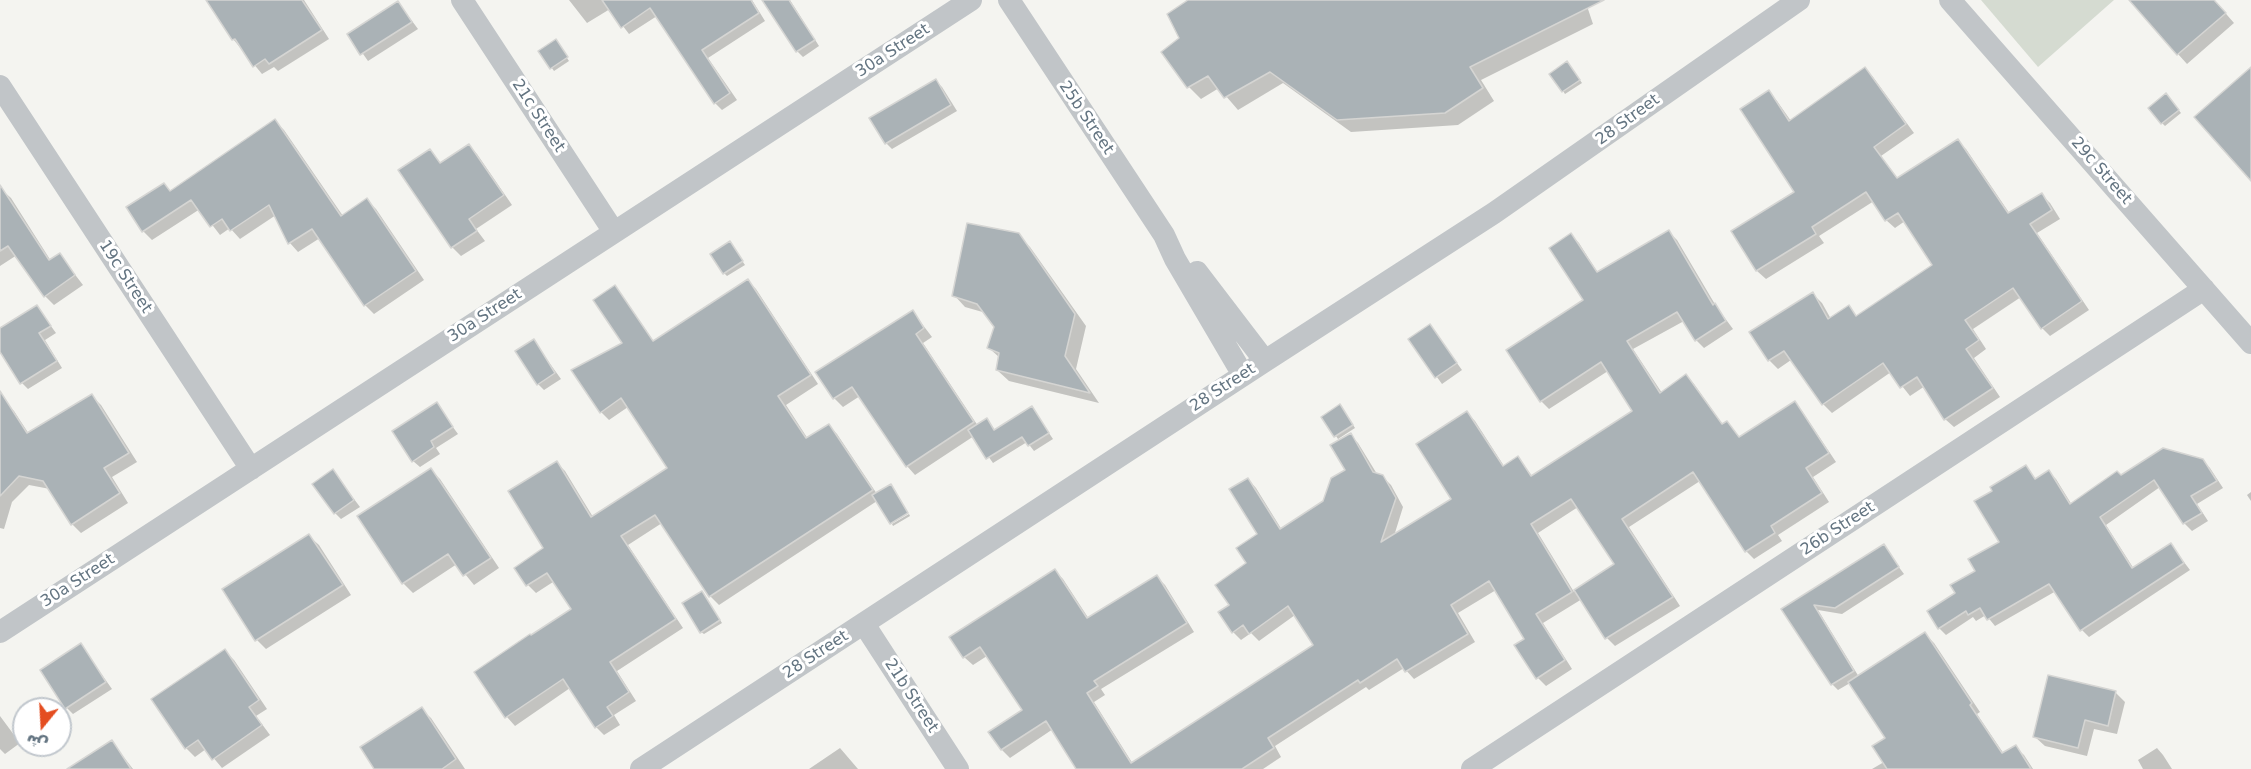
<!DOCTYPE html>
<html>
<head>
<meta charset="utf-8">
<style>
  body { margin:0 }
  #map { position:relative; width:2251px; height:769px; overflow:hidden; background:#f4f4f0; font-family:"DejaVu Sans",Vazirmatn,sans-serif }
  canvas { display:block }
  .north { position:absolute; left:12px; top:697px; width:60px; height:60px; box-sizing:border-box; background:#fff; border:2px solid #c1c7cd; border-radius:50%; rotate:198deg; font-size:16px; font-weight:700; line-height:24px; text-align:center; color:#637481 }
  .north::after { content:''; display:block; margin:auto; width:21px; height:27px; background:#e44d20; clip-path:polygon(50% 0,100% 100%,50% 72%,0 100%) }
</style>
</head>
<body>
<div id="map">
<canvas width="2251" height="769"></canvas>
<div class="north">ش</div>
</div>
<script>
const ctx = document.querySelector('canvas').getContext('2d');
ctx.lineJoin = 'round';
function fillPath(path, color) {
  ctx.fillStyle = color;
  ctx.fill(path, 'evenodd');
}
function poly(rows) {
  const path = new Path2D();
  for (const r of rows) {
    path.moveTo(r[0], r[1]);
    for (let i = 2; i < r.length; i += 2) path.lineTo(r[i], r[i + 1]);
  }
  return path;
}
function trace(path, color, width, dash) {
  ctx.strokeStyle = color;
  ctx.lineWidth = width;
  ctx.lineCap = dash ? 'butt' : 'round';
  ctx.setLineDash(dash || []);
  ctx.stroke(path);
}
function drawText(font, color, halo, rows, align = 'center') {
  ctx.font = font + ' "DejaVu Sans",sans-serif';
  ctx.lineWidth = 6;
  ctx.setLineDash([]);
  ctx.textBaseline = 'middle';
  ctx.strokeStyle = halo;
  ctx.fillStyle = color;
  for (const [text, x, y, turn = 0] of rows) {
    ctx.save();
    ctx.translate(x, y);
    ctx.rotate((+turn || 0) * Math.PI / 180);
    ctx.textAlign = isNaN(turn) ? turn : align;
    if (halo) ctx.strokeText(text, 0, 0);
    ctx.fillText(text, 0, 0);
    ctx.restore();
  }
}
fillPath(poly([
  [1981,0,2114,0,2038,67]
]), '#d5dbd1');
fillPath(poly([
  [216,0,304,0,329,39,278,71,274,67,262,74,233,39],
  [569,0,752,0,765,21,708,58,737,100,722,110,715,103,657,16,629,34,610,9,587,23],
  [775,0,790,0,819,46,803,57,797,51],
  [1191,0,1585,0,1593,24,1481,80,1494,101,1458,125,1351,132,1283,83,1238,110,1219,88,1201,99,1189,87,1163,52,1181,38],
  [2148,0,2214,0,2234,23,2187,64,2178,54],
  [398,2,418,29,368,61,349,34],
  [558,44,569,61,554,71,540,51],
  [1570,66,1582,83,1565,94,1563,91],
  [1865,69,1873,77,1914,133,1881,156,1898,179,1957,141,1966,149,2010,214,2041,194,2050,203,2060,219,2037,233,2089,310,2050,336,2042,328,2021,297,1973,329,1986,349,1974,358,2000,397,1954,427,1945,419,1925,386,1910,396,1891,372,1832,413,1823,404,1791,360,1778,369,1769,360,1751,332,1813,294,1822,303,1831,319,1848,307,1858,317,1934,265,1905,221,1895,228,1886,220,1874,201,1819,236,1824,243,1766,279,1757,271,1733,232,1796,193,1769,92,1777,101,1791,121],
  [936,81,942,87,957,111,892,149,886,143],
  [2169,98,2181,113,2165,126,2162,123],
  [275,121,284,130,343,216,367,200,376,209,424,280,374,314,365,305,320,238,298,252,290,243,276,215,240,239,230,228,220,235,200,209,152,240,143,231,164,185,171,192],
  [468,145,477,154,512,205,476,229,485,241,461,256,452,247,430,151,441,164],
  [2,190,11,198,51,261,60,255,83,285,54,305,45,296,17,255,0,266,0,191],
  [1669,232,1677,240,1716,306,1733,329,1704,348,1696,340,1684,321,1633,349,1662,393,1686,376,1694,384,1723,425,1727,422,1740,438,1794,403,1802,411,1836,462,1813,477,1829,502,1778,535,1782,541,1754,559,1746,551,1700,481,1629,527,1680,606,1615,646,1607,638,1582,599,1543,623,1572,669,1546,686,1538,678,1517,646,1526,640,1496,590,1458,613,1475,642,1414,679,1404,668,1369,690,1366,687,1275,746,1281,757,1263,769,1078,769,1053,729,1010,758,1002,750,1024,710,987,656,973,665,964,657,951,637,1055,571,1063,579,1089,619,1157,577,1165,585,1194,632,1101,689,1105,695,1094,702,1133,764,1315,646,1295,615,1259,641,1251,633,1241,640,1233,632,1231,605,1259,534,1248,479,1256,488,1282,530,1324,502,1347,471,1350,435,1358,443,1377,474,1382,476,1391,485,1403,507,1394,536,1453,499,1467,413,1475,421,1504,466,1518,458,1533,477,1634,411,1608,371,1549,409,1541,401,1585,301,1571,235,1579,243,1598,273],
  [1578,507,1616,565,1574,592,1538,533],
  [1018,235,1030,247,1086,326,1076,369,1099,403,1009,381,997,370,1000,358,989,348,996,327,986,313,965,307,954,295],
  [732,246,745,265,727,276,724,273],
  [748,281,756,289,818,384,786,405,808,439,829,426,837,434,877,494,877,501,719,605,711,597,662,523,628,545,683,628,617,671,636,701,614,715,620,725,604,735,596,727,570,688,515,726,507,717,476,673,573,610,553,582,536,593,528,585,545,549,557,463,565,471,593,517,669,469,628,407,609,420,601,412,625,343,614,287,622,295,654,342],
  [37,307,56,333,45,340,62,368,28,389,22,383,0,349,0,330],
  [913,312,932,337,923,343,978,426,987,420,996,431,1032,408,1053,439,1034,451,1027,442,993,463,974,436,915,475,907,466,860,396,843,407,834,398,818,373],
  [1430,326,1462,370,1442,384,1410,340],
  [533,340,561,379,544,390,538,384],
  [92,396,101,405,137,462,112,477,128,503,81,533,72,524,50,489,29,485,12,502,4,529,0,528,0,406,5,402,14,411,29,434],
  [436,404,458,434,436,448,440,454,420,467,413,461],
  [1343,409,1355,428,1338,439,1336,436],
  [2202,460,2210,468,2223,488,2197,504,2208,521,2192,531,2184,523,2160,487,2106,525,2134,569,2171,545,2190,570,2089,637,2082,630,2056,591,1995,626,1986,615,1976,621,1973,617,1946,635,1939,628,1957,593,2001,542,2026,467,2036,479,2049,472,2056,479,2072,505,2121,477],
  [431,470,440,479,499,568,474,585,457,564,413,593,403,583,359,516],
  [333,471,360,507,341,519,335,513],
  [2251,492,2251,501,2247,495],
  [909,514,910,516,893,526,892,524],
  [309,536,319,545,351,595,266,649,257,640],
  [1883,546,1904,574,1842,614,1818,610,1859,677,1925,634,1934,643,1980,712,1977,714,2004,754,2015,747,2024,755,2033,769,1872,769,1884,762,1887,739,1850,683,1838,690,1832,684,1783,610],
  [702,592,722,623,704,634,701,632],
  [81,645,112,689,73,714,67,708],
  [225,651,234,660,267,709,256,716,270,735,222,768,206,749,195,757,186,748],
  [2115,692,2125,702,2117,734,2094,729,2087,756,2045,746,2035,737],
  [421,709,431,718,465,769,374,769],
  [0,716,20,743,5,754,0,749],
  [112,742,133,769,70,769],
  [840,748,858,769,809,769],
  [2157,748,2163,755,2172,769,2143,769,2138,760]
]), '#0003');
const building = poly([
  [206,0,302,0,322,30,269,64,265,59,253,67,235,39,232,40,206,0],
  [602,0,751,0,759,13,702,50,730,93,714,104,650,8,621,28,602,0],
  [762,0,789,0,815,40,796,52,762,0],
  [1188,0,1604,0,1470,67,1483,88,1445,113,1337,120,1270,72,1224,98,1208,76,1187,88,1161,52,1179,38,1167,14,1188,0],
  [2129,0,2214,0,2226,13,2177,55,2129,0],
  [398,1,412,22,360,55,347,34,398,1],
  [556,39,568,57,550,69,538,51,556,39],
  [1567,61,1580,80,1562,92,1549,74,1567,61],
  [1865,67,1906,124,1874,147,1897,178,1958,139,2008,213,2042,193,2052,210,2030,224,2082,301,2041,329,2013,288,1965,320,1979,340,1966,349,1993,388,1944,420,1917,377,1900,388,1883,363,1822,405,1784,351,1768,361,1749,332,1813,292,1828,319,1849,305,1856,316,1932,265,1898,213,1885,221,1866,192,1812,227,1816,234,1756,271,1731,231,1794,192,1740,109,1769,90,1789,121,1865,67],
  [2251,67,2251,181,2194,117,2251,67],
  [936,79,951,105,885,144,869,118,936,79],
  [2166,93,2179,110,2161,124,2148,108,2166,93],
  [275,119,341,216,367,198,416,271,364,306,312,229,288,244,269,205,230,231,222,219,210,227,191,200,142,232,126,207,164,183,170,191,275,119],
  [469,144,504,195,469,219,477,231,451,248,398,170,430,149,440,163,469,144],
  [0,185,49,260,60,253,75,275,44,297,8,246,0,251,0,185],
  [967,223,1019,233,1075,314,1065,356,1090,393,996,370,999,353,987,348,994,327,977,304,952,296,967,223],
  [1669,230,1713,305,1715,303,1726,321,1695,341,1677,312,1627,341,1660,393,1686,374,1722,424,1727,421,1739,437,1795,401,1829,453,1806,468,1822,493,1771,526,1775,533,1745,552,1693,472,1622,519,1673,597,1605,639,1574,590,1614,564,1571,499,1531,524,1572,592,1536,614,1565,660,1536,679,1514,645,1524,639,1489,581,1451,605,1468,634,1405,672,1397,659,1360,683,1358,680,1268,738,1274,748,1242,769,1076,769,1046,721,1001,750,988,732,1022,710,980,647,963,658,949,637,1055,569,1087,618,1157,575,1187,623,1094,681,1098,686,1087,693,1131,763,1313,645,1288,606,1249,634,1243,625,1232,633,1218,612,1229,605,1215,585,1246,563,1236,548,1257,534,1229,489,1248,478,1280,529,1323,501,1331,478,1345,470,1330,445,1351,433,1373,472,1383,475,1396,498,1381,542,1451,499,1416,444,1467,411,1503,466,1518,456,1531,476,1632,411,1601,362,1540,402,1506,350,1583,300,1549,248,1571,233,1597,272,1669,230],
  [730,241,743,261,723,274,710,254,730,241],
  [748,279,811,375,778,396,806,438,829,424,873,490,709,597,655,515,621,536,676,619,610,662,629,692,607,707,613,716,595,728,563,679,505,718,474,672,530,634,531,635,571,609,547,573,526,586,514,568,543,548,508,491,557,461,591,517,667,468,621,398,600,413,571,370,622,343,593,300,615,285,653,341,748,279],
  [37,305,51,326,39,333,57,361,20,384,0,352,0,328,37,305],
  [913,310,924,328,916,334,974,422,906,467,852,387,833,399,815,372,913,310],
  [1430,324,1457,363,1435,378,1408,339,1430,324],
  [534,339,555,373,537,385,515,351,534,339],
  [0,391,27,433,92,394,129,453,104,468,120,493,71,525,43,481,19,476,0,496,0,391],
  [437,402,453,427,431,441,434,447,412,462,392,431,437,402],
  [1340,404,1353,425,1334,437,1321,417,1340,404],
  [1032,406,1049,433,1028,446,1022,437,986,459,968,430,987,418,994,430,1032,406],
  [2163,448,2203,459,2217,481,2191,496,2202,513,2183,524,2154,480,2100,517,2132,568,2171,543,2184,563,2080,631,2049,584,1987,620,1980,608,1968,615,1966,611,1938,629,1927,611,1955,593,1950,585,1975,571,1968,559,1999,542,1974,501,1992,491,1990,487,2026,465,2035,479,2049,470,2070,504,2117,471,2121,475,2163,448],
  [431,468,491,558,463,576,448,554,402,584,357,516,431,468],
  [333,469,354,500,334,514,312,484,333,469],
  [891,484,908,513,890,524,872,495,891,484],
  [309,534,343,585,255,641,222,589,309,534],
  [1884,544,1899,567,1835,608,1814,605,1854,671,1831,685,1781,609,1884,544],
  [702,591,720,620,700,633,682,603,702,591],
  [1925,632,1972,703,1970,705,2002,753,2016,745,2031,769,1887,769,1872,746,1885,738,1848,682,1925,632],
  [81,643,106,682,65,709,40,670,81,643],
  [225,649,259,700,249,707,262,725,212,760,198,740,185,749,151,699,225,649],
  [2048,675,2116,691,2108,726,2085,720,2078,748,2033,737,2048,675],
  [422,707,456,759,442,769,374,769,360,747,422,707],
  [112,740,131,769,67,769,112,740]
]);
fillPath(building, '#aab2b6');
trace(building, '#d5d5d3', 1.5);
trace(poly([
  [462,0,614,232],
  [1009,0,1164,235,1175,259,1243,375],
  [1950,0,2251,343],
  [0,86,251,469],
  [1197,272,1265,361],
  [864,624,958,769],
  [0,632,971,0],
  [641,769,1265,361,1494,213,1799,0],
  [1472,769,2204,289]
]), '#c1c5c8', 22);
drawText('16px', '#637481', '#fff', [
  ["30a Street",893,51,-33],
  ["21c Street",538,116,57],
  ["25b Street",1086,118,56],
  ["28 Street",1628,120,-36],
  ["29c Street",2101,171,49],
  ["19c Street",125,277,57],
  ["30a Street",485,316,-33],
  ["28 Street",1223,388,-33],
  ["26b Street",1838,529,-33],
  ["30a Street",78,581,-33],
  ["28 Street",816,655,-33],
  ["21b Street",911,696,57]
]);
</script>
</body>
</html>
